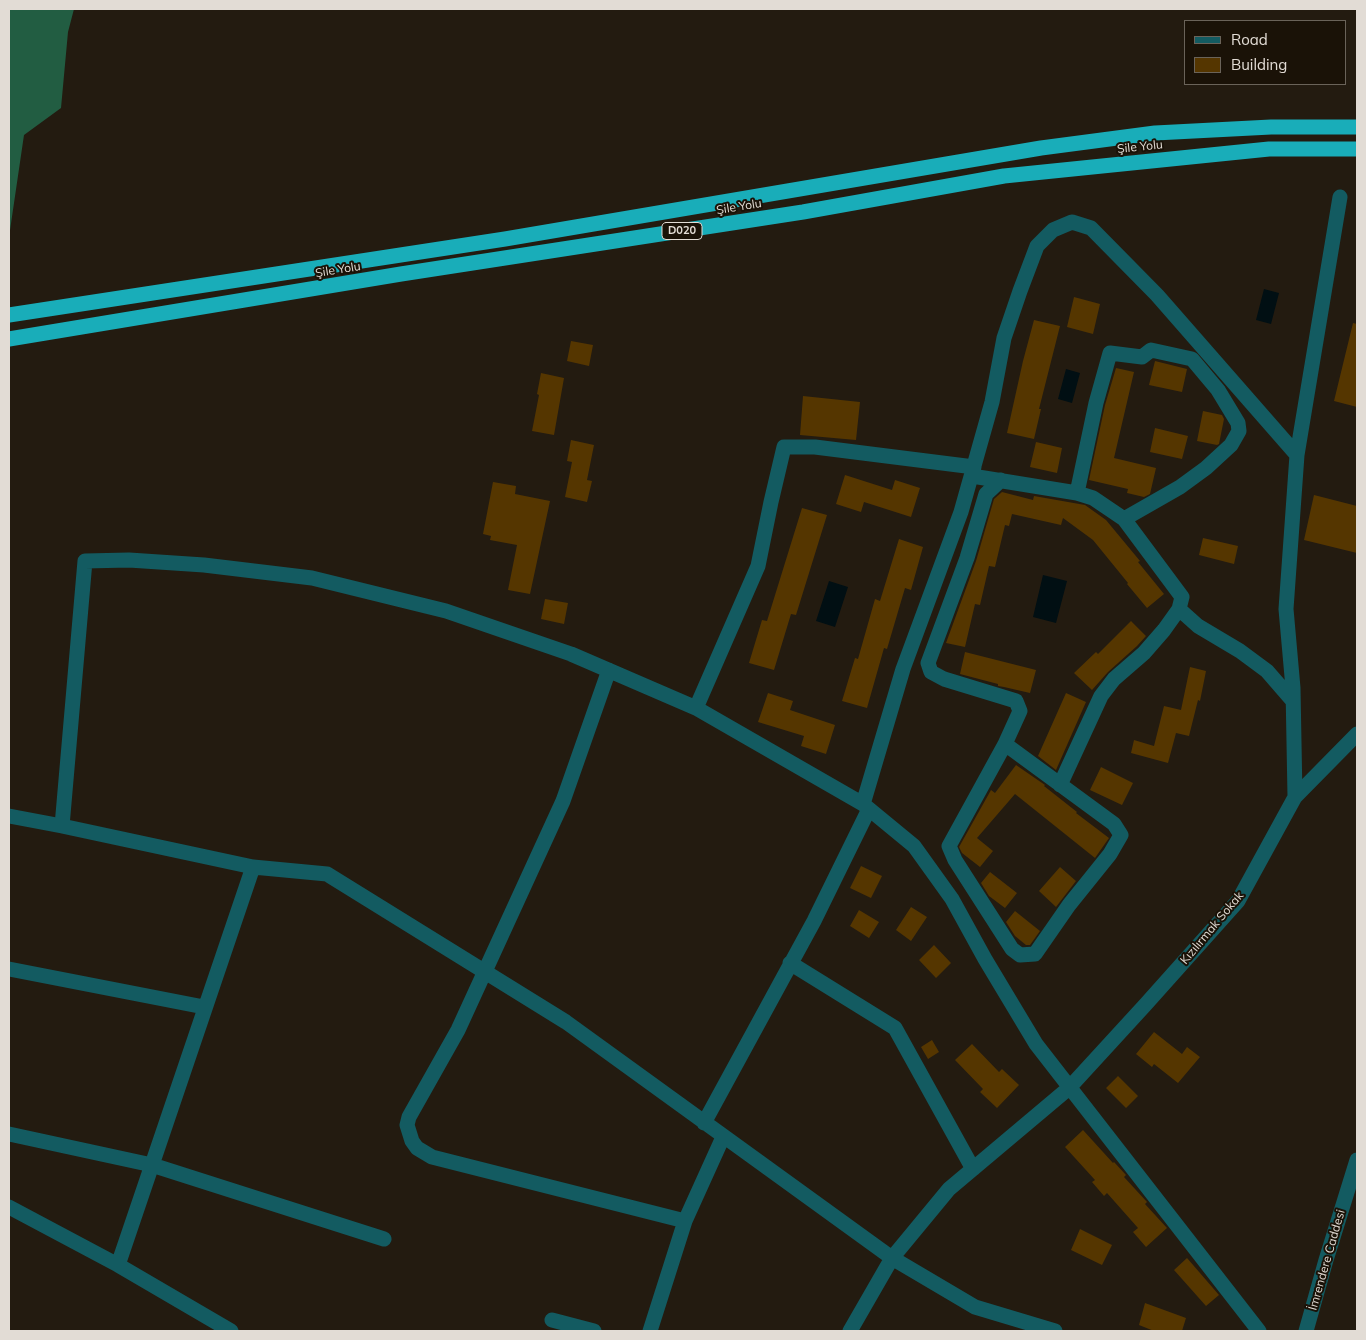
<!DOCTYPE html>
<html>
<head>
<meta charset="utf-8">
<style>
  body { margin:0 }
  #map { position:relative; width:1366px; height:1340px; overflow:hidden; background:#231b10; font-family:Mulish,sans-serif }
  canvas { display:block }
  .frame { position:absolute; inset:0; border:10px solid #e2dcd5; pointer-events:none }
  .legend { position:absolute; left:1184px; top:20px; width:162px; height:65px; box-sizing:border-box; background:#1a1207; border:1px solid #6a6359; margin:0; padding:6px 9px; list-style:none; font-size:15px; color:#e2dcd5 }
  .legend li { display:flex; align-items:center; gap:10px; height:25px }
  .legend b { width:25px; border:1px solid #6a6359 }
</style>
</head>
<body>
<div id="map">
<canvas width="1366" height="1340"></canvas>
<div class="frame"></div>
<ul class="legend">
<li><b style="height:6px;background:#135b61"></b>Road</li>
<li><b style="height:14px;background:#553600"></b>Building</li>
</ul>
</div>
<script>
const ctx = document.querySelector('canvas').getContext('2d');
ctx.lineJoin = 'round';
function fillPath(path, color) {
  ctx.fillStyle = color;
  ctx.fill(path, 'evenodd');
}
function poly(rows) {
  const path = new Path2D();
  for (const r of rows) {
    path.moveTo(r[0], r[1]);
    for (let i = 2; i < r.length; i += 2) path.lineTo(r[i], r[i + 1]);
  }
  return path;
}
function trace(path, color, width, dash) {
  ctx.strokeStyle = color;
  ctx.lineWidth = width;
  ctx.lineCap = dash ? 'butt' : 'round';
  ctx.setLineDash(dash || []);
  ctx.stroke(path);
}
function drawText(font, color, halo, rows, align = 'center') {
  ctx.font = font + ' Mulish,sans-serif';
  ctx.lineWidth = 4;
  ctx.setLineDash([]);
  ctx.textBaseline = 'middle';
  ctx.strokeStyle = halo;
  ctx.fillStyle = color;
  for (const [text, x, y, turn = 0] of rows) {
    ctx.save();
    ctx.translate(x, y);
    ctx.rotate((+turn || 0) * Math.PI / 180);
    ctx.textAlign = isNaN(turn) ? turn : align;
    if (halo) ctx.strokeText(text, 0, 0);
    ctx.fillText(text, 0, 0);
    ctx.restore();
  }
}
fillPath(poly([
  [9,9,74,9,68,32,61,108,24,135,9,237]
]), '#225d42');
fillPath(poly([
  [1264,289,1279,293,1271,324,1256,320],
  [1066,369,1080,373,1072,403,1058,399],
  [1043,575,1067,581,1056,623,1033,617],
  [829,581,848,587,835,627,816,621]
]), '#010f13');
fillPath(poly([
  [1074,297,1100,304,1093,334,1067,327],
  [1034,320,1060,326,1039,409,1041,409,1034,439,1007,433,1023,361],
  [1353,323,1357,324,1357,407,1334,401],
  [571,341,593,345,589,366,567,361],
  [1155,361,1187,369,1182,392,1149,385],
  [1116,368,1134,372,1114,458,1156,468,1150,494,1144,497,1127,493,1128,489,1089,480,1105,405],
  [541,373,564,378,554,435,532,431,539,395,537,394],
  [803,396,860,402,856,440,800,435],
  [1203,411,1222,415,1224,419,1219,444,1217,445,1197,441],
  [1155,428,1188,436,1182,459,1150,452],
  [571,440,594,445,587,480,592,481,587,502,565,497,572,462,567,461],
  [1036,442,1062,448,1057,473,1030,467],
  [845,475,892,490,895,480,920,488,911,517,864,502,861,512,836,504],
  [493,482,516,486,515,494,550,501,530,594,508,590,517,545,490,540,491,536,483,534],
  [1002,492,1033,500,1034,496,1085,505,1106,520,1140,561,1138,562,1164,594,1147,608,1127,584,1128,583,1093,540,1063,518,1061,525,1012,514,1009,526,1005,525,995,567,989,566,980,605,975,604,965,647,946,643,976,561,994,499],
  [1314,495,1357,506,1357,553,1304,540],
  [802,508,827,515,796,615,791,614,774,670,749,663,762,620,767,621],
  [1203,538,1238,546,1234,564,1199,555],
  [899,539,923,547,911,590,905,588,887,649,884,648,867,708,842,701,855,658,858,659,875,599,880,601],
  [545,599,568,603,564,624,541,619],
  [1131,621,1146,636,1137,646,1108,672,1092,690,1074,673,1096,652,1098,654],
  [965,652,1036,670,1030,693,1004,687,998,686,998,684,960,674],
  [1190,667,1206,671,1200,701,1198,700,1189,736,1176,733,1168,763,1131,753,1134,740,1154,746,1164,706,1181,710],
  [768,693,793,701,790,710,835,725,826,754,801,746,804,736,758,722],
  [1066,693,1086,702,1056,770,1038,756],
  [1016,765,1045,785,1044,786,1077,812,1076,813,1109,838,1095,858,1015,794,977,838,993,851,980,867,962,853,959,847,991,790,995,793],
  [1101,767,1133,783,1122,805,1090,790],
  [861,866,882,876,871,898,850,888],
  [1060,867,1076,881,1056,907,1039,891],
  [990,872,1017,893,1005,908,989,896,981,883],
  [911,907,927,917,911,941,896,930],
  [859,910,879,922,869,938,850,926],
  [1015,911,1040,931,1030,945,1026,945,1015,936,1006,922],
  [934,945,951,963,936,978,919,960],
  [1154,1032,1182,1054,1187,1047,1200,1057,1178,1083,1154,1064,1152,1067,1136,1054],
  [932,1040,939,1052,928,1059,921,1047],
  [972,1044,999,1072,1002,1069,1019,1085,997,1108,980,1092,983,1089,955,1060],
  [1118,1076,1138,1096,1126,1108,1106,1088],
  [1083,1130,1113,1163,1114,1162,1126,1175,1124,1177,1147,1202,1145,1204,1167,1228,1146,1247,1133,1232,1138,1228,1107,1193,1104,1196,1092,1182,1095,1180,1065,1147],
  [1080,1229,1112,1245,1102,1265,1071,1250],
  [1187,1258,1219,1295,1206,1306,1174,1270],
  [1145,1303,1186,1318,1182,1331,1154,1331,1139,1325]
]), '#553600');
trace(poly([
  [1297,455,1340,197],
  [972,476,1077,493,1093,498,1124,519,1182,597,1179,609,1198,626,1240,651,1267,671,1293,701],
  [1001,480,986,494,967,558,928,663,931,672,944,679,1016,701,1020,711,1005,744,1114,824,1121,835,1110,854,1069,905,1035,954,1020,955,1012,949,955,860,949,846,1005,744],
  [1077,493,1096,403,1110,353,1142,357,1151,350,1192,359,1218,390,1238,423,1239,431,1231,445,1206,468,1180,487,1124,519],
  [609,670,563,801,458,1030,409,1117,407,1125,412,1141,417,1148,432,1157,685,1221],
  [696,708,758,566,771,502,784,447,815,447,974,467],
  [1060,785,1101,696,1114,679,1144,653,1164,630,1179,609],
  [863,804,903,669,961,512,992,402,1004,338,1020,291,1037,246,1053,230,1072,222,1091,228,1157,295,1297,455,1286,609,1293,688,1295,797],
  [9,816,62,826,253,867,327,874,566,1022,892,1258,975,1307,1055,1331],
  [62,826,85,561,129,560,204,565,312,578,446,611,571,654,696,708,863,804,914,846,952,899,985,959,1036,1044,1259,1331],
  [790,963,895,1028,973,1169],
  [9,969,204,1007],
  [704,1123,814,921,869,809],
  [9,1134,152,1165,384,1239],
  [9,1207,118,1265,231,1331],
  [118,1265,253,867],
  [552,1320,594,1331],
  [650,1331,685,1221,723,1137],
  [850,1331,892,1258,949,1189,1069,1088,1146,1004,1238,901,1295,797,1357,734],
  [1306,1331,1326,1260,1357,1160]
]), '#135b61', 15);
trace(poly([
  [9,315,505,239,1041,148,1155,133,1271,127,1357,127],
  [9,339,401,274,803,212,1004,176,1269,149,1357,149]
]), '#19adb9', 15);
for (const [x, y, w] of [
  [682,231,40]
]) {
  const box = new Path2D();
  box.roundRect(x - w / 2, y - 8.5, w, 17, 4);
  ctx.fillStyle = '#1a1207';
  ctx.fill(box);
  trace(box, '#e2dcd5', 1);
}
drawText('bold 11px', '#e2dcd5', null, [
  ["D020",682,231]
]);
drawText('12px', '#e2dcd5', '#1a1207', [
  ["Şile Yolu",1140,147,-6],
  ["Şile Yolu",739,207,-9],
  ["Şile Yolu",338,270,-9],
  ["Kızılırmak Sokak",1212,928,-50],
  ["İmrendere Caddesi",1327,1260,-74]
]);
</script>
</body>
</html>
